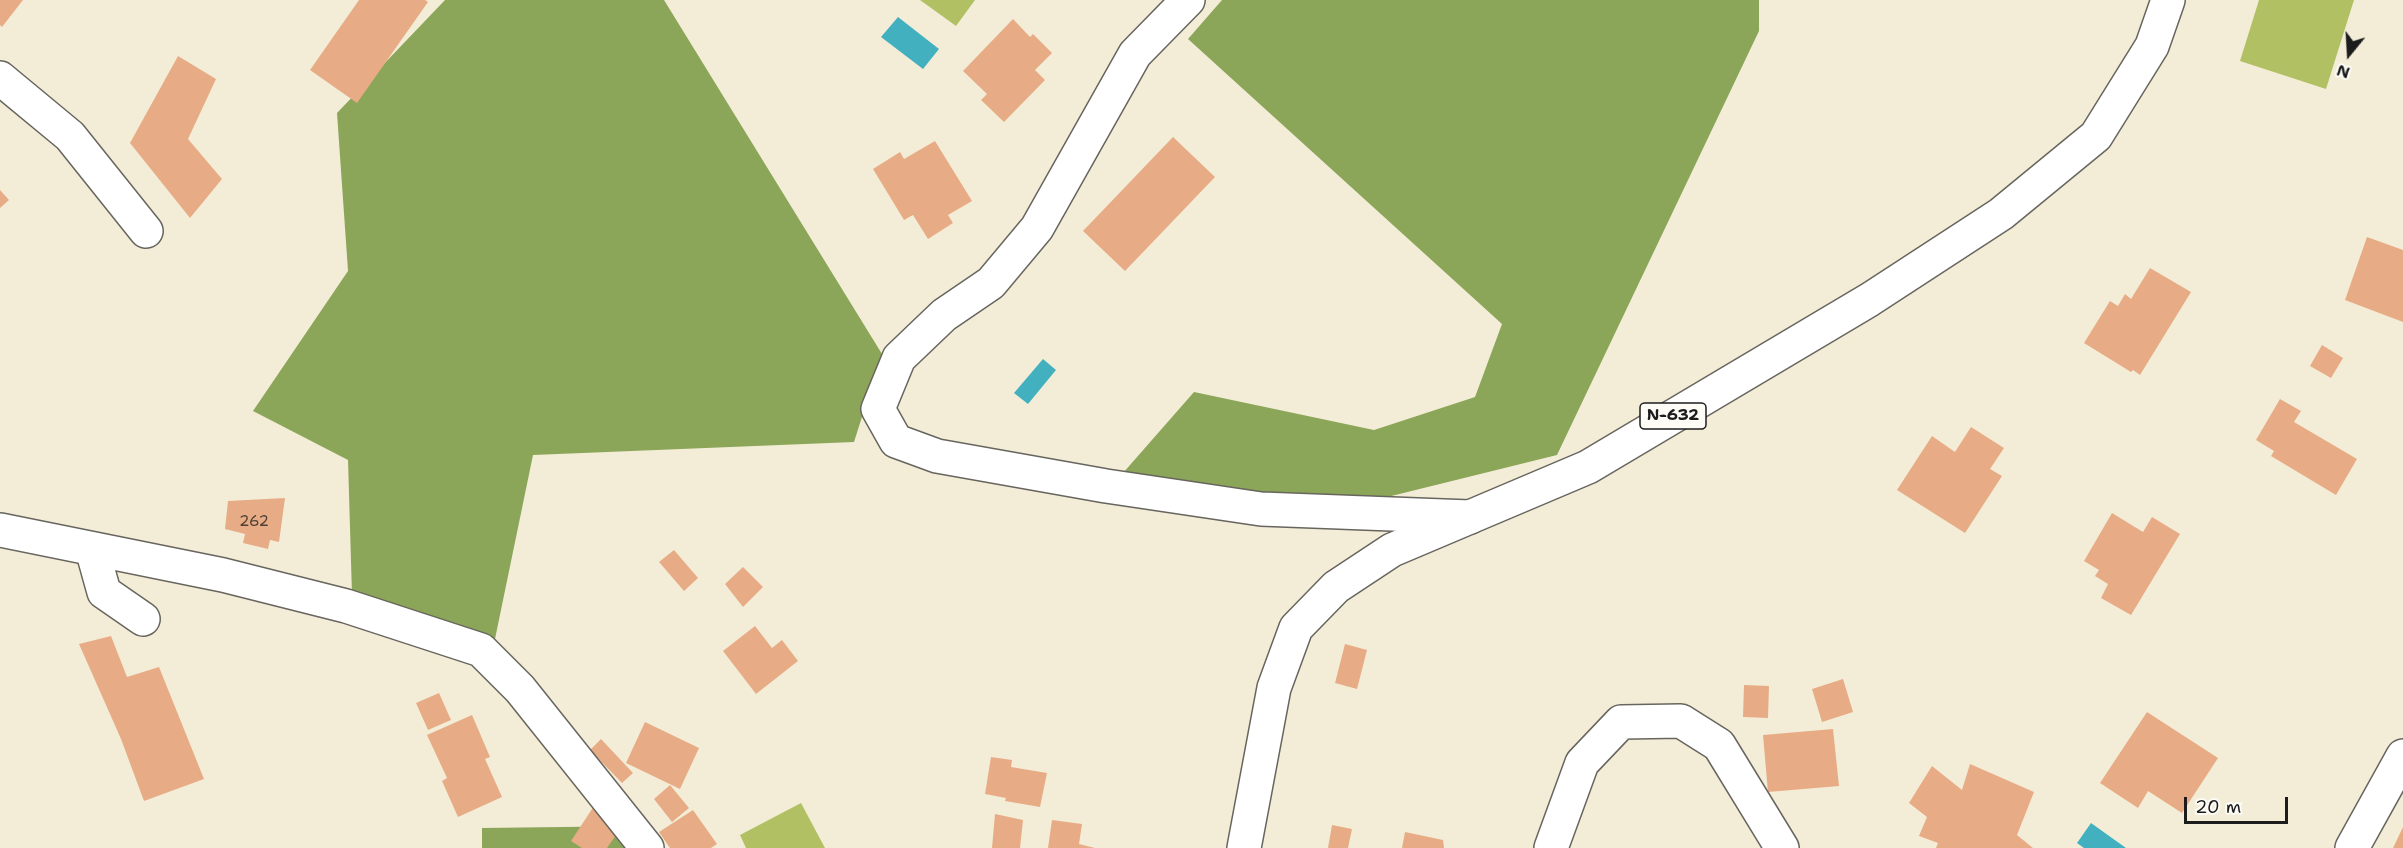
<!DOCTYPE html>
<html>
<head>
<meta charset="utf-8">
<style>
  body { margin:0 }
  #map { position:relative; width:2403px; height:848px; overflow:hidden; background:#f3edd8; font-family:"Shantell Sans",sans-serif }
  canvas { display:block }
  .north { position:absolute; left:2319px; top:24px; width:60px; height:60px; -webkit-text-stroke:4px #fdfcf7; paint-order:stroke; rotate:198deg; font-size:16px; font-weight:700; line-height:24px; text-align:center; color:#1c1c1c }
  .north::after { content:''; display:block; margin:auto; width:21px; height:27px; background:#1c1c1c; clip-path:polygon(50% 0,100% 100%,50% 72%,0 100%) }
  .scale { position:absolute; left:2184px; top:797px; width:104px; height:27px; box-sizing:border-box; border:3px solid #1c1c1c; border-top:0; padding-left:8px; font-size:18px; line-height:21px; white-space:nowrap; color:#1c1c1c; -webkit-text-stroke:4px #fdfcf7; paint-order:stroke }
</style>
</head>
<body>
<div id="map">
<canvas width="2403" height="848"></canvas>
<div class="north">N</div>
<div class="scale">20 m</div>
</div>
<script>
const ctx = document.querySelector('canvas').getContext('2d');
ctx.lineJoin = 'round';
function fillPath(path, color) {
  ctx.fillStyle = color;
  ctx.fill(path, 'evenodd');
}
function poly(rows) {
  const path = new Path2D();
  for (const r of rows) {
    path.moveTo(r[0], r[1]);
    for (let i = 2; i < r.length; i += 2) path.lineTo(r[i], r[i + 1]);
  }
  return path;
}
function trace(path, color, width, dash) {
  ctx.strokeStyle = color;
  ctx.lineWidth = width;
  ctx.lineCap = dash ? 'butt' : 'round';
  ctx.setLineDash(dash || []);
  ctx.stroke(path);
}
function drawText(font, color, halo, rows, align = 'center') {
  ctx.font = font + ' "Shantell Sans",sans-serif';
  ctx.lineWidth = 4.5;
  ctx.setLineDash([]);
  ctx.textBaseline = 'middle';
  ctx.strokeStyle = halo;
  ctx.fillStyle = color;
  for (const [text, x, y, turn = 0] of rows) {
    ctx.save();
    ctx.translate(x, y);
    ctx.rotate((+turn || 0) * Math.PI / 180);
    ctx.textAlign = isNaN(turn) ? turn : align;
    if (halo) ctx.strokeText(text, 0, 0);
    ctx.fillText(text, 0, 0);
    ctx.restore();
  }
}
fillPath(poly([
  [920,0,975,0,956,26],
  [2259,0,2354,0,2326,89,2240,61],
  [801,803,825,848,746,848,740,835]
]), '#b1c063');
fillPath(poly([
  [445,0,664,0,882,354,854,442,533,455,495,639,352,595,348,460,253,411,348,271,337,113],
  [1222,0,1759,0,1759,31,1557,455,1355,505,1123,473,1194,392,1374,430,1475,397,1502,324,1188,39],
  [642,826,646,848,482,848,482,828]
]), '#8ca659');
fillPath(poly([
  [898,17,939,49,923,69,881,37],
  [1043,359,1056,370,1028,404,1014,393],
  [2091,823,2126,848,2084,848,2077,843]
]), '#43b0c0');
fillPath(poly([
  [0,0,23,0,2,27,0,25],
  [359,0,425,0,428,2,357,103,310,70],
  [1013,19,1030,37,1033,34,1052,53,1035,70,1045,80,1004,122,981,100,987,94,963,71],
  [178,56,216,79,188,139,222,179,190,218,130,143],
  [1173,137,1215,177,1125,271,1083,231],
  [935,141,972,201,948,215,953,223,928,239,913,215,904,220,873,169,900,152,904,159],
  [0,190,9,200,0,208],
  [2367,237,2403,250,2403,322,2345,300],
  [2150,268,2191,292,2140,375,2133,370,2131,372,2084,343,2110,301,2118,306,2125,294,2131,299],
  [2322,345,2343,358,2331,378,2310,366],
  [2280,399,2301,411,2294,422,2357,459,2336,495,2271,456,2274,451,2256,440],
  [1971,427,2004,448,1990,469,2002,476,1965,533,1897,490,1932,436,1955,452],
  [285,498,279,542,270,540,268,549,243,543,245,534,225,529,228,501],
  [2112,513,2143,532,2152,517,2180,534,2131,615,2101,598,2108,584,2095,576,2099,570,2084,561],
  [674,550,698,578,684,591,659,562],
  [743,567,763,587,743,607,725,584],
  [755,626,772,648,782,640,798,661,756,694,723,651],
  [111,636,127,677,159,667,204,779,144,801,121,739,79,644],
  [1345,644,1367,650,1357,689,1335,683],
  [1843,679,1853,712,1822,722,1812,689],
  [1744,685,1769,686,1768,718,1743,717],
  [439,693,451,720,428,730,416,703],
  [2147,712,2218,758,2182,813,2148,791,2138,808,2100,783],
  [472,715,490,757,485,759,502,797,458,817,442,781,447,778,427,735],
  [645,722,699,748,680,789,626,763],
  [1833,729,1839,786,1768,792,1763,735],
  [601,739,633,773,622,783,590,750],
  [991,757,1012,760,1011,767,1047,773,1040,807,1005,801,1006,798,985,794],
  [1970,764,2034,792,2017,835,2033,848,1936,848,1938,843,1919,836,1927,817,1909,803,1932,766,1962,790],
  [670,785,689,808,672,822,654,799],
  [594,806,623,825,607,848,582,848,571,841],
  [693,810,717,844,711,848,670,848,659,832],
  [995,814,1023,820,1020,848,992,848],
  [1052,820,1082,824,1079,844,1095,848,1048,848],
  [1332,825,1352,829,1348,848,1328,848],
  [2403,827,2403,848,2393,848],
  [1405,832,1443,840,1444,848,1402,848]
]), '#e7ac85');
const minor = poly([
  [1188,0,1135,54,1037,228,991,283,944,315,899,358,878,409,896,441,937,456,1106,486,1261,509,1470,517],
  [0,78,70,136,146,231],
  [0,530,223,575,346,606,481,650,520,689,647,848],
  [92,549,104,592,143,619],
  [1551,848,1582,763,1621,722,1681,721,1719,745,1782,848],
  [2352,848,2403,756]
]);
const highway = poly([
  [1244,848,1274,688,1296,628,1336,587,1392,550,1588,467,1869,300,2001,214,2096,136,2152,46,2168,0]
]);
trace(minor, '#67655e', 36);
trace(highway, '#67655e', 36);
trace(minor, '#fff', 33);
trace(highway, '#fff', 33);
drawText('15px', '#4f4036', null, [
  ["262",254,522]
]);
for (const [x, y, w] of [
  [1673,416,66]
]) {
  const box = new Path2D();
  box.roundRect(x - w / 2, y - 13, w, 26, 4.5);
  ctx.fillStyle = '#fdfcf7';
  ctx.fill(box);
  trace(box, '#1c1c1c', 1.5);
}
drawText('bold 16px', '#1c1c1c', null, [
  ["N-632",1673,416]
]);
</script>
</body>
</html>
